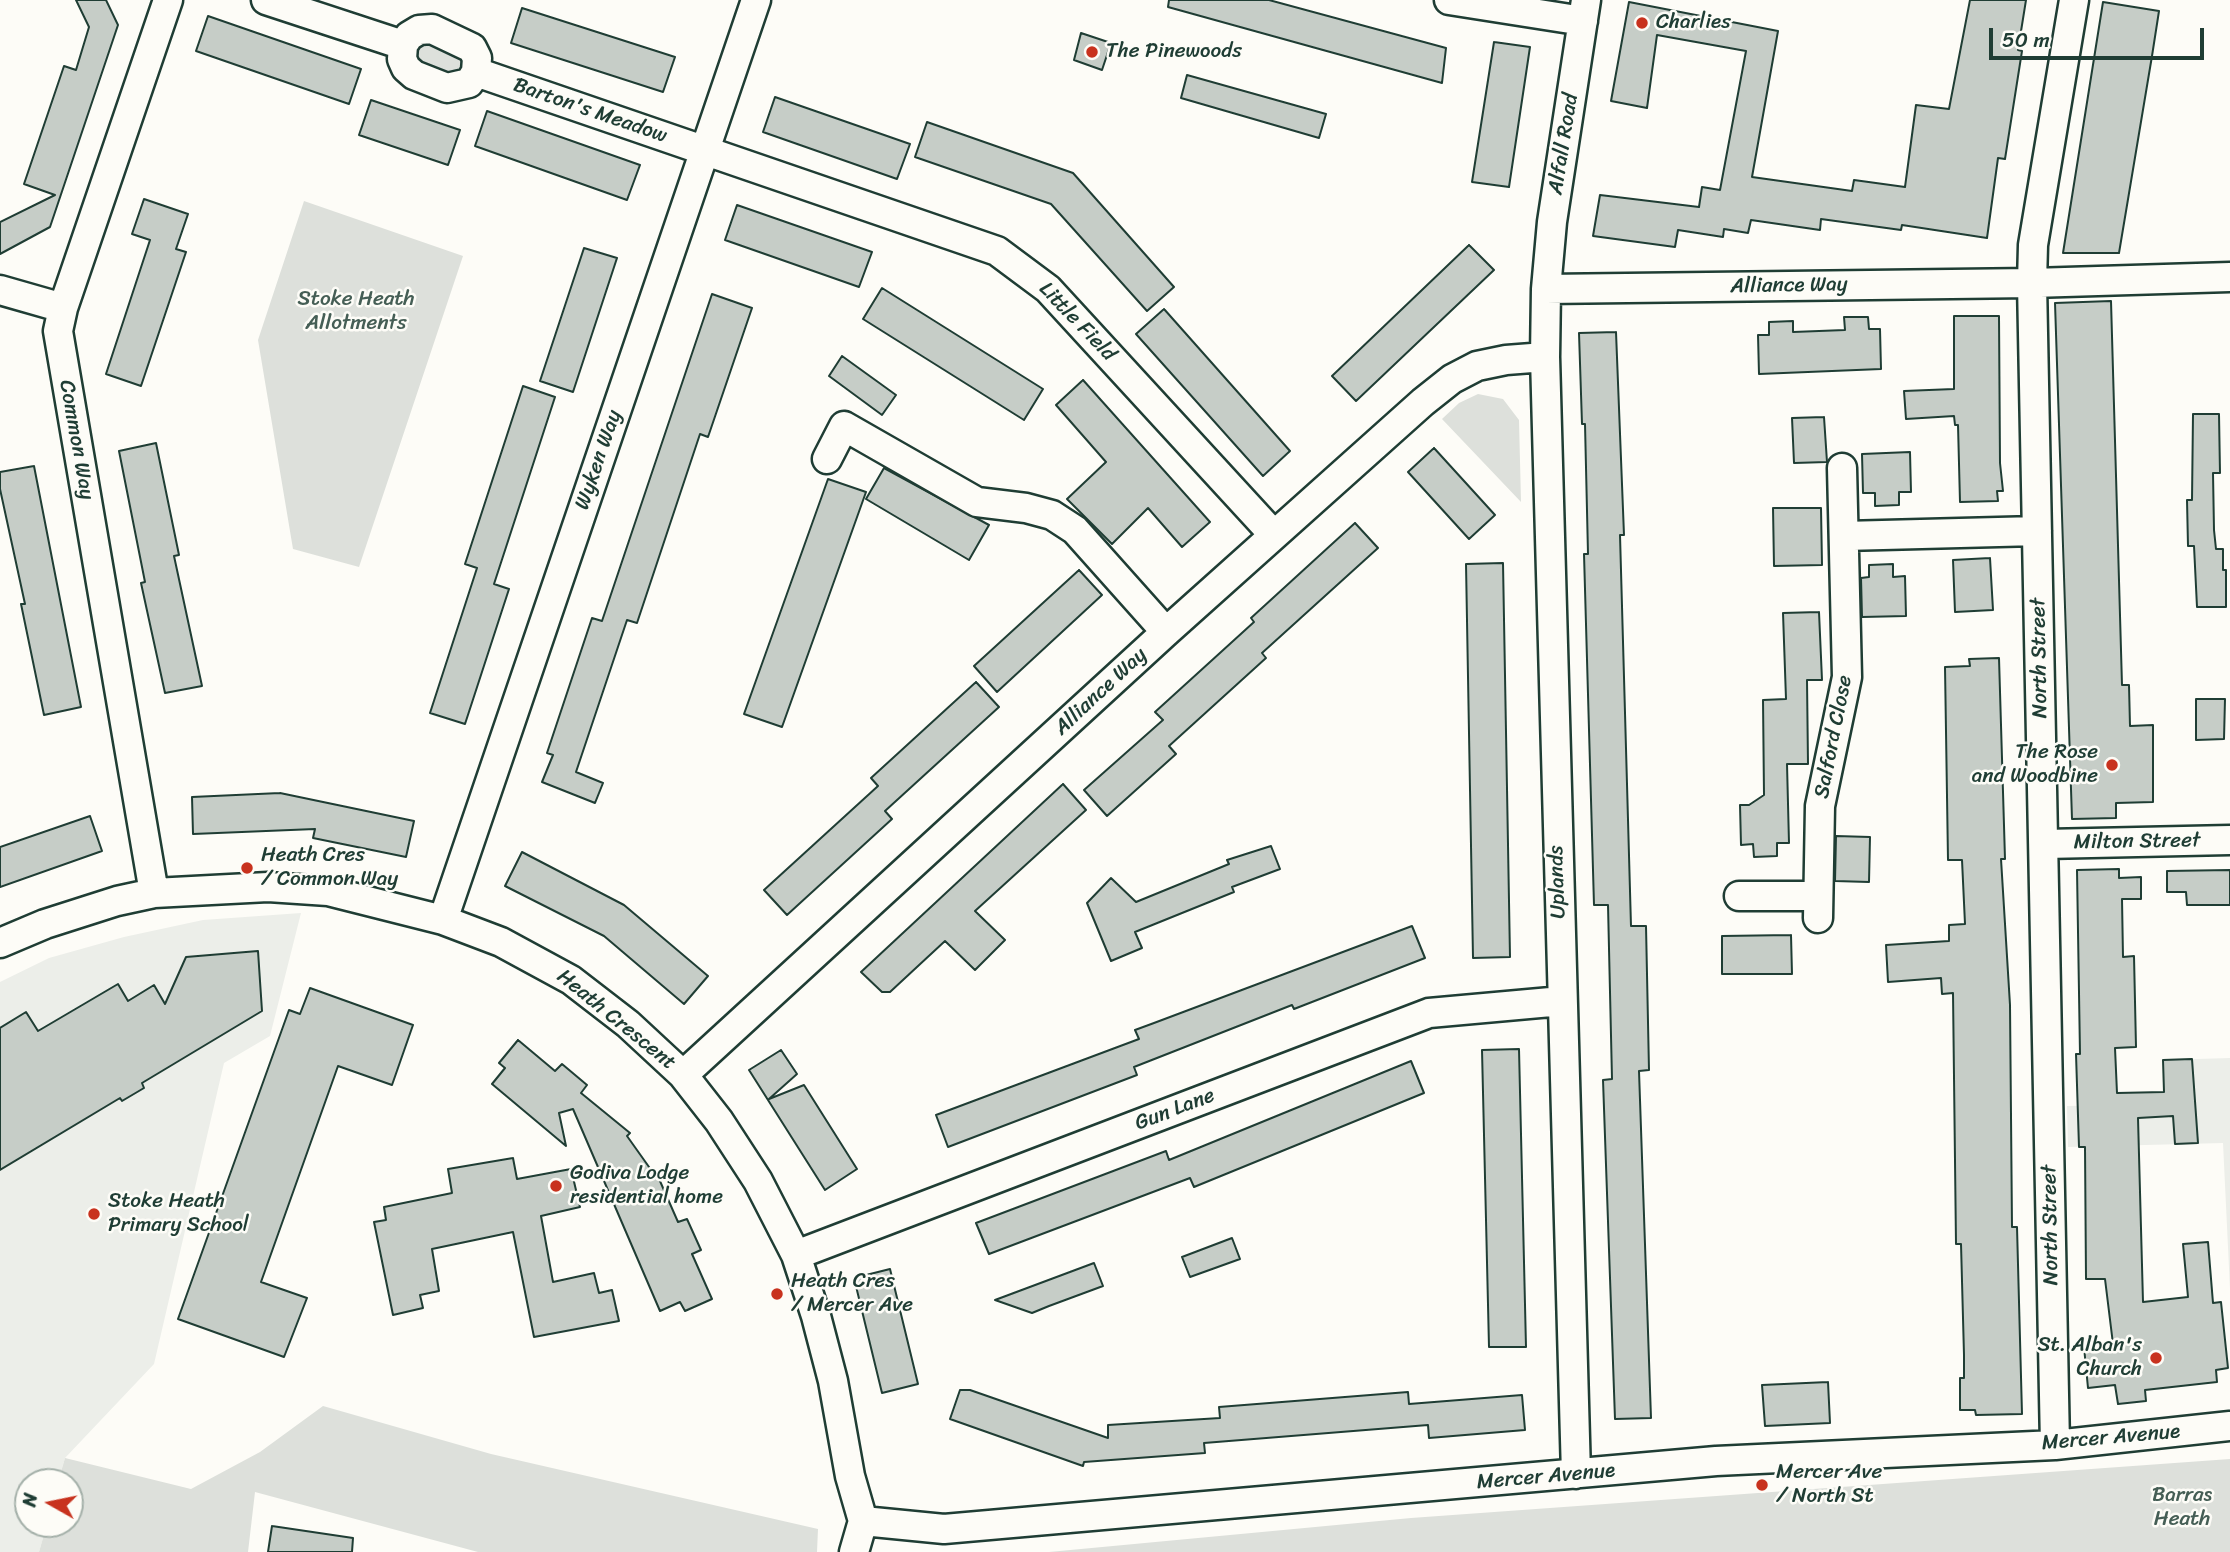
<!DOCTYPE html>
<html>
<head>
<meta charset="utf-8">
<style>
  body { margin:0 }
  #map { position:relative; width:2230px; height:1552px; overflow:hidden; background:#fdfcf7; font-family:Sriracha,sans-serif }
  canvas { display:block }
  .north { position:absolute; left:14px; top:1468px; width:70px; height:70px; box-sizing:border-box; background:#fdfcf7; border:2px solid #a4b0a9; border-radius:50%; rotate:279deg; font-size:19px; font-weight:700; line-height:28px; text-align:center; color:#1f3d34 }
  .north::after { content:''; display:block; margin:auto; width:24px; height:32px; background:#c8321e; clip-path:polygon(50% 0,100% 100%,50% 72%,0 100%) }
  .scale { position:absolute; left:1989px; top:28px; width:215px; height:32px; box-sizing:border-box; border:4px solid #1f3d34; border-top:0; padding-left:9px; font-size:21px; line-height:24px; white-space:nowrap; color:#1f3d34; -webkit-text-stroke:5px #fdfcf7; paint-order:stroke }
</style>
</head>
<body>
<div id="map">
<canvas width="2230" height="1552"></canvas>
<div class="north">N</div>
<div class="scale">50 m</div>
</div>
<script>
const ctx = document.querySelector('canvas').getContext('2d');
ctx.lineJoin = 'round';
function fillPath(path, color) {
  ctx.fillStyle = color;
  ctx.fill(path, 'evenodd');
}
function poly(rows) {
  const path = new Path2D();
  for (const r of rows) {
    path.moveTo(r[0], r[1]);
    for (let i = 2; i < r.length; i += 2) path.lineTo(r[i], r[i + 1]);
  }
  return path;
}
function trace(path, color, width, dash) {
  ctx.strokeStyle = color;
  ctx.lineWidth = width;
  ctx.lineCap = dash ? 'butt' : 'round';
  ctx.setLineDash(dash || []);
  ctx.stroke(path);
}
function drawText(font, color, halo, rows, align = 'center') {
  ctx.font = font + ' Sriracha,sans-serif';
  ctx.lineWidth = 5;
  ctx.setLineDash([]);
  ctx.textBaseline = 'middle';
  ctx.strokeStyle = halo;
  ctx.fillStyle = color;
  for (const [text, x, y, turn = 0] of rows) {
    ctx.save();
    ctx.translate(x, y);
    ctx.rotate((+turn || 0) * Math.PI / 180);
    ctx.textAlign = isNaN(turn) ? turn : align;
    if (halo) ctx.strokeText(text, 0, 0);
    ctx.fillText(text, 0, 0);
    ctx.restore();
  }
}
fillPath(poly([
  [301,913,270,1036,224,1063,154,1364,65,1458,58,1482,28,1482,28,1524,47,1524,39,1552,0,1552,0,982,49,958,124,937,203,920],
  [2230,1058,2230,1289,2223,1143,2068,1147,2067,1106,2121,1105,2164,1092,2163,1060]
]), '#eceee9');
fillPath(poly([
  [425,44,458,55,462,64,459,71,451,74,419,62,415,59,417,46],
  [304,201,463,256,359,567,293,549,258,340],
  [1478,394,1503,399,1519,420,1521,502,1442,419,1459,403],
  [323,1406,491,1454,818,1529,817,1552,478,1552,255,1492,248,1552,39,1552,47,1524,70,1524,70,1482,58,1482,65,1458,191,1489,260,1452],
  [2230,1459,2230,1552,1049,1552,1411,1518]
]), '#dde0db');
const building = poly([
  [76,0,106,0,118,25,50,227,0,254,0,222,55,195,24,184,64,66,76,70,89,27,76,0],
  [1169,0,1269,0,1446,48,1442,83,1168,7,1169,0],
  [1970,0,2026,0,2018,50,2022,51,2005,159,1998,158,1987,238,1902,225,1901,230,1821,219,1820,230,1751,220,1748,233,1724,229,1723,237,1678,230,1675,247,1593,236,1600,195,1699,207,1702,187,1720,190,1746,51,1657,35,1647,108,1611,101,1629,2,1778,31,1752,177,1852,191,1854,180,1905,187,1916,105,1949,109,1970,0],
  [2103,2,2159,11,2152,56,2119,253,2063,253,2103,2],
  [522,8,675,57,663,92,511,43,522,8],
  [208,16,361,69,349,104,196,51,208,16],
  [1081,33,1111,43,1102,70,1074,60,1081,33],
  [1494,42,1530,47,1509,187,1472,182,1494,42],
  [1187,75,1326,114,1319,138,1181,98,1187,75],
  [775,97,910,144,897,179,763,132,775,97],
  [371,100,460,130,448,165,359,135,371,100],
  [487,111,640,165,627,200,475,146,487,111],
  [927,122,1073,173,1174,287,1147,311,1051,204,915,157,927,122],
  [144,199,188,214,176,249,186,252,141,386,106,374,150,240,132,234,144,199],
  [737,205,872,252,859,287,725,240,737,205],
  [1469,245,1494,270,1356,401,1332,376,1469,245],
  [584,248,617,258,573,392,540,381,584,248],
  [882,288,1043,389,1024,420,863,319,882,288],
  [712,294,752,308,708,437,700,434,637,623,627,620,576,772,603,783,595,803,542,782,553,755,547,753,592,618,602,621,712,294],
  [2111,301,2122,685,2129,685,2130,726,2153,725,2153,802,2116,803,2116,818,2072,819,2055,303,2111,301],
  [1164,309,1290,451,1263,476,1136,334,1164,309],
  [1954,316,1999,316,2000,463,2003,491,1997,491,1998,501,1960,502,1958,425,1955,425,1954,416,1906,419,1904,391,1954,389,1954,316],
  [1844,317,1868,317,1869,329,1880,329,1881,369,1759,374,1758,335,1769,335,1769,322,1793,321,1793,332,1845,330,1844,317],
  [1616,332,1624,535,1620,535,1631,926,1646,926,1649,1070,1639,1071,1651,1418,1615,1419,1603,1080,1612,1079,1608,905,1594,905,1584,554,1588,554,1585,424,1582,424,1579,333,1616,332],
  [842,356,896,395,882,415,829,376,842,356],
  [1083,380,1210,522,1182,547,1148,508,1112,544,1067,499,1106,462,1056,405,1083,380],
  [523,386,555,397,494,584,509,589,465,724,430,713,477,568,465,564,523,386],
  [2193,414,2219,414,2220,473,2213,473,2214,530,2216,549,2223,549,2223,570,2226,570,2226,607,2197,607,2194,546,2188,546,2187,500,2192,500,2193,414],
  [1824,417,1827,462,1794,463,1792,418,1824,417],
  [156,443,179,555,174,556,202,686,165,693,146,606,141,583,145,582,119,451,156,443],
  [1434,448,1495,515,1469,539,1408,472,1434,448],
  [1910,452,1911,492,1899,492,1899,505,1875,506,1875,493,1863,493,1862,454,1910,452],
  [34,466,81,707,44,715,21,604,25,604,0,489,0,472,34,466],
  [884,468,989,525,969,560,866,499,884,468],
  [828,479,866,492,782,727,744,714,828,479],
  [1773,508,1821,508,1822,565,1774,566,1773,508],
  [1355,523,1378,548,1262,653,1266,658,1169,746,1176,754,1107,816,1084,790,1163,720,1155,712,1254,622,1251,618,1355,523],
  [1990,558,1993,610,1955,612,1953,560,1990,558],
  [1503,563,1510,957,1473,958,1466,564,1503,563],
  [1893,564,1893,577,1905,576,1906,616,1862,617,1861,578,1869,577,1869,565,1893,564],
  [1079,570,1102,595,997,692,974,666,1079,570],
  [1819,612,1822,680,1807,680,1808,764,1787,764,1789,843,1777,843,1777,856,1754,857,1753,844,1741,845,1740,805,1749,805,1764,795,1763,700,1786,699,1783,613,1819,612],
  [1999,658,2005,859,2001,859,2010,1005,2012,1227,2017,1227,2022,1414,1976,1415,1975,1410,1960,1410,1960,1378,1964,1378,1964,1355,1961,1244,1956,1244,1953,993,1942,994,1941,978,1888,982,1886,945,1949,941,1949,925,1965,924,1962,860,1948,860,1945,667,1970,666,1969,659,1999,658],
  [976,682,999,707,885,811,892,819,787,915,764,890,878,786,871,778,976,682],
  [2196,699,2225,699,2224,739,2196,740,2196,699],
  [1063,784,1086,810,975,911,1005,940,975,970,945,941,890,992,882,992,861,972,1063,784],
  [280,793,414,821,406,857,313,838,315,829,193,834,192,797,280,793],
  [90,816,102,851,0,887,0,847,90,816],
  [1836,836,1870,837,1869,882,1835,881,1836,836],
  [1271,846,1280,869,1232,887,1234,892,1135,932,1142,948,1111,961,1087,903,1111,878,1136,902,1229,864,1227,860,1271,846],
  [522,852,624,905,708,976,684,1004,604,936,505,886,522,852],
  [2119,869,2119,878,2141,877,2141,899,2122,899,2123,957,2134,956,2136,1047,2115,1048,2117,1093,2164,1092,2163,1060,2192,1059,2198,1143,2175,1144,2173,1116,2138,1118,2143,1302,2188,1297,2183,1244,2208,1242,2213,1303,2221,1302,2228,1368,2216,1370,2217,1382,2145,1390,2146,1401,2118,1404,2115,1385,2088,1388,2084,1347,2113,1344,2105,1279,2086,1279,2085,1147,2079,1147,2076,1054,2080,1054,2077,870,2119,869],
  [2230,870,2230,905,2187,905,2186,892,2167,892,2167,871,2230,870],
  [1412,926,1425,958,1294,1009,1292,1005,1134,1067,1137,1075,948,1147,936,1115,1139,1039,1135,1030,1154,1023,1412,926],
  [1791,935,1792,974,1722,974,1722,936,1791,935],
  [258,951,262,1011,142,1083,144,1088,122,1101,120,1098,0,1170,0,1028,26,1012,38,1031,118,984,128,1001,154,985,165,1004,186,957,258,951],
  [310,988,413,1025,392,1085,338,1066,261,1282,307,1298,284,1357,178,1319,289,1010,300,1014,310,988],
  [518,1040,555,1071,562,1064,587,1085,581,1093,630,1133,627,1136,654,1174,656,1172,678,1222,687,1219,701,1250,692,1254,712,1299,685,1311,680,1302,660,1311,573,1109,559,1113,566,1146,492,1084,505,1068,499,1063,518,1040],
  [1519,1049,1526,1347,1489,1347,1482,1050,1519,1049],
  [781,1050,797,1074,769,1099,804,1085,857,1169,825,1190,749,1070,781,1050],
  [1411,1061,1424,1093,1194,1187,1190,1178,989,1254,976,1223,1166,1151,1169,1160,1411,1061],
  [513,1158,517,1179,571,1169,580,1207,541,1216,553,1282,594,1273,599,1293,612,1290,619,1321,534,1337,513,1232,432,1249,439,1291,420,1295,423,1308,393,1315,374,1222,386,1220,384,1207,452,1193,448,1169,513,1158],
  [1232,1238,1240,1259,1190,1277,1182,1257,1232,1238],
  [1094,1263,1103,1286,1049,1306,1032,1313,995,1300,1094,1263],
  [890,1269,918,1384,882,1393,854,1278,890,1269],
  [1828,1382,1830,1423,1765,1426,1762,1385,1828,1382],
  [960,1390,970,1390,1108,1438,1108,1425,1220,1418,1219,1407,1408,1392,1409,1404,1522,1395,1525,1430,1429,1438,1428,1425,1204,1443,1205,1453,1084,1462,1083,1466,950,1419,960,1390],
  [272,1526,353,1538,352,1552,268,1552,272,1526]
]);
fillPath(building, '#c6cdc7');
trace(building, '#1f3d34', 2);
const minor = poly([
  [266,0,403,45],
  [1449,0,1583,21],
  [432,29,472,48,477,58,476,72,469,83,447,88,414,75,406,68,402,59,403,45,409,36,419,30,432,29],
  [476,72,997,251,1048,289,1274,535],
  [1546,289,2032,283,2230,277],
  [0,290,63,308],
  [827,459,844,426,977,502,1026,508,1052,515,1075,530,1166,632],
  [1844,536,2037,531],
  [2045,844,2230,840],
  [154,893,58,331,63,308,168,0],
  [1739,896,1817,896],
  [1818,918,1820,806,1847,677,1842,468],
  [443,920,756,0],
  [0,943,45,924,117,901,154,893,268,887,328,891,443,920,501,942,571,980,628,1024,683,1075,719,1121,758,1181,796,1255,816,1316,833,1381,850,1476,863,1521],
  [683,1075,1166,632,1423,402,1452,379,1477,366,1506,360,1545,357],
  [796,1255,1429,1013,1562,1001],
  [2055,1445,2032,283,2033,245,2074,0],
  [1576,1474,1545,357,1546,289,1552,222,1586,0],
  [863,1521,944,1529,1716,1461,2055,1445,2230,1426],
  [854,1552,863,1521]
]);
trace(minor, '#1f3d34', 33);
trace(minor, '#fdfcf7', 28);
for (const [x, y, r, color] of [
  [1642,23,7,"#c8321e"],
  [1092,52,7,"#c8321e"],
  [2112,765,7,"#c8321e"],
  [247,868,7,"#c8321e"],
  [556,1186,7,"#c8321e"],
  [94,1214,7,"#c8321e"],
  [777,1294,7,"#c8321e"],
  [2156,1358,7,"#c8321e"],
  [1762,1485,7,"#c8321e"]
]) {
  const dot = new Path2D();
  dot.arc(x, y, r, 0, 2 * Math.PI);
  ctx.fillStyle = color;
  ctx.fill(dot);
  trace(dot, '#fdfcf7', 2.5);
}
drawText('21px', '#1f3d34', '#fdfcf7', [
  ["Charlies",1656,23],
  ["The Pinewoods",1106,52],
  ["The Rose",2098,753,"right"],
  ["and Woodbine",2098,777,"right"],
  ["Heath Cres",261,856],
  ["/ Common Way",261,880],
  ["Godiva Lodge",570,1174],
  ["residential home",570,1198],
  ["Stoke Heath",108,1202],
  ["Primary School",108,1226],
  ["Heath Cres",791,1282],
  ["/ Mercer Ave",791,1306],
  ["St. Alban's",2142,1346,"right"],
  ["Church",2142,1370,"right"],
  ["Mercer Ave",1776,1473],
  ["/ North St",1776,1497]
], 'left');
drawText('21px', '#1f3d34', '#fdfcf7', [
  ["Barton's Meadow",590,111,19],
  ["Alfall Road",1564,144,-81],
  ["Alliance Way",1789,286,-1],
  ["Little Field",1077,322,46],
  ["Common Way",76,440,80],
  ["Wyken Way",599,460,-71],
  ["North Street",2040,658,-91],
  ["Alliance Way",1101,692,-43],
  ["Salford Close",1834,737,-79],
  ["Milton Street",2137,842,-1],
  ["Uplands",1558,882,-92],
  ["Heath Crescent",616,1020,39],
  ["Gun Lane",1175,1110,-21],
  ["North Street",2051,1225,-91],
  ["Mercer Avenue",2111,1438,-5],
  ["Mercer Avenue",1546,1477,-5]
]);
drawText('21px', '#455e55', '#fdfcf7', [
  ["Stoke Heath",356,300],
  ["Allotments",356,324],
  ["Barras",2182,1496],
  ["Heath",2182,1520]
]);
</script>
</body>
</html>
